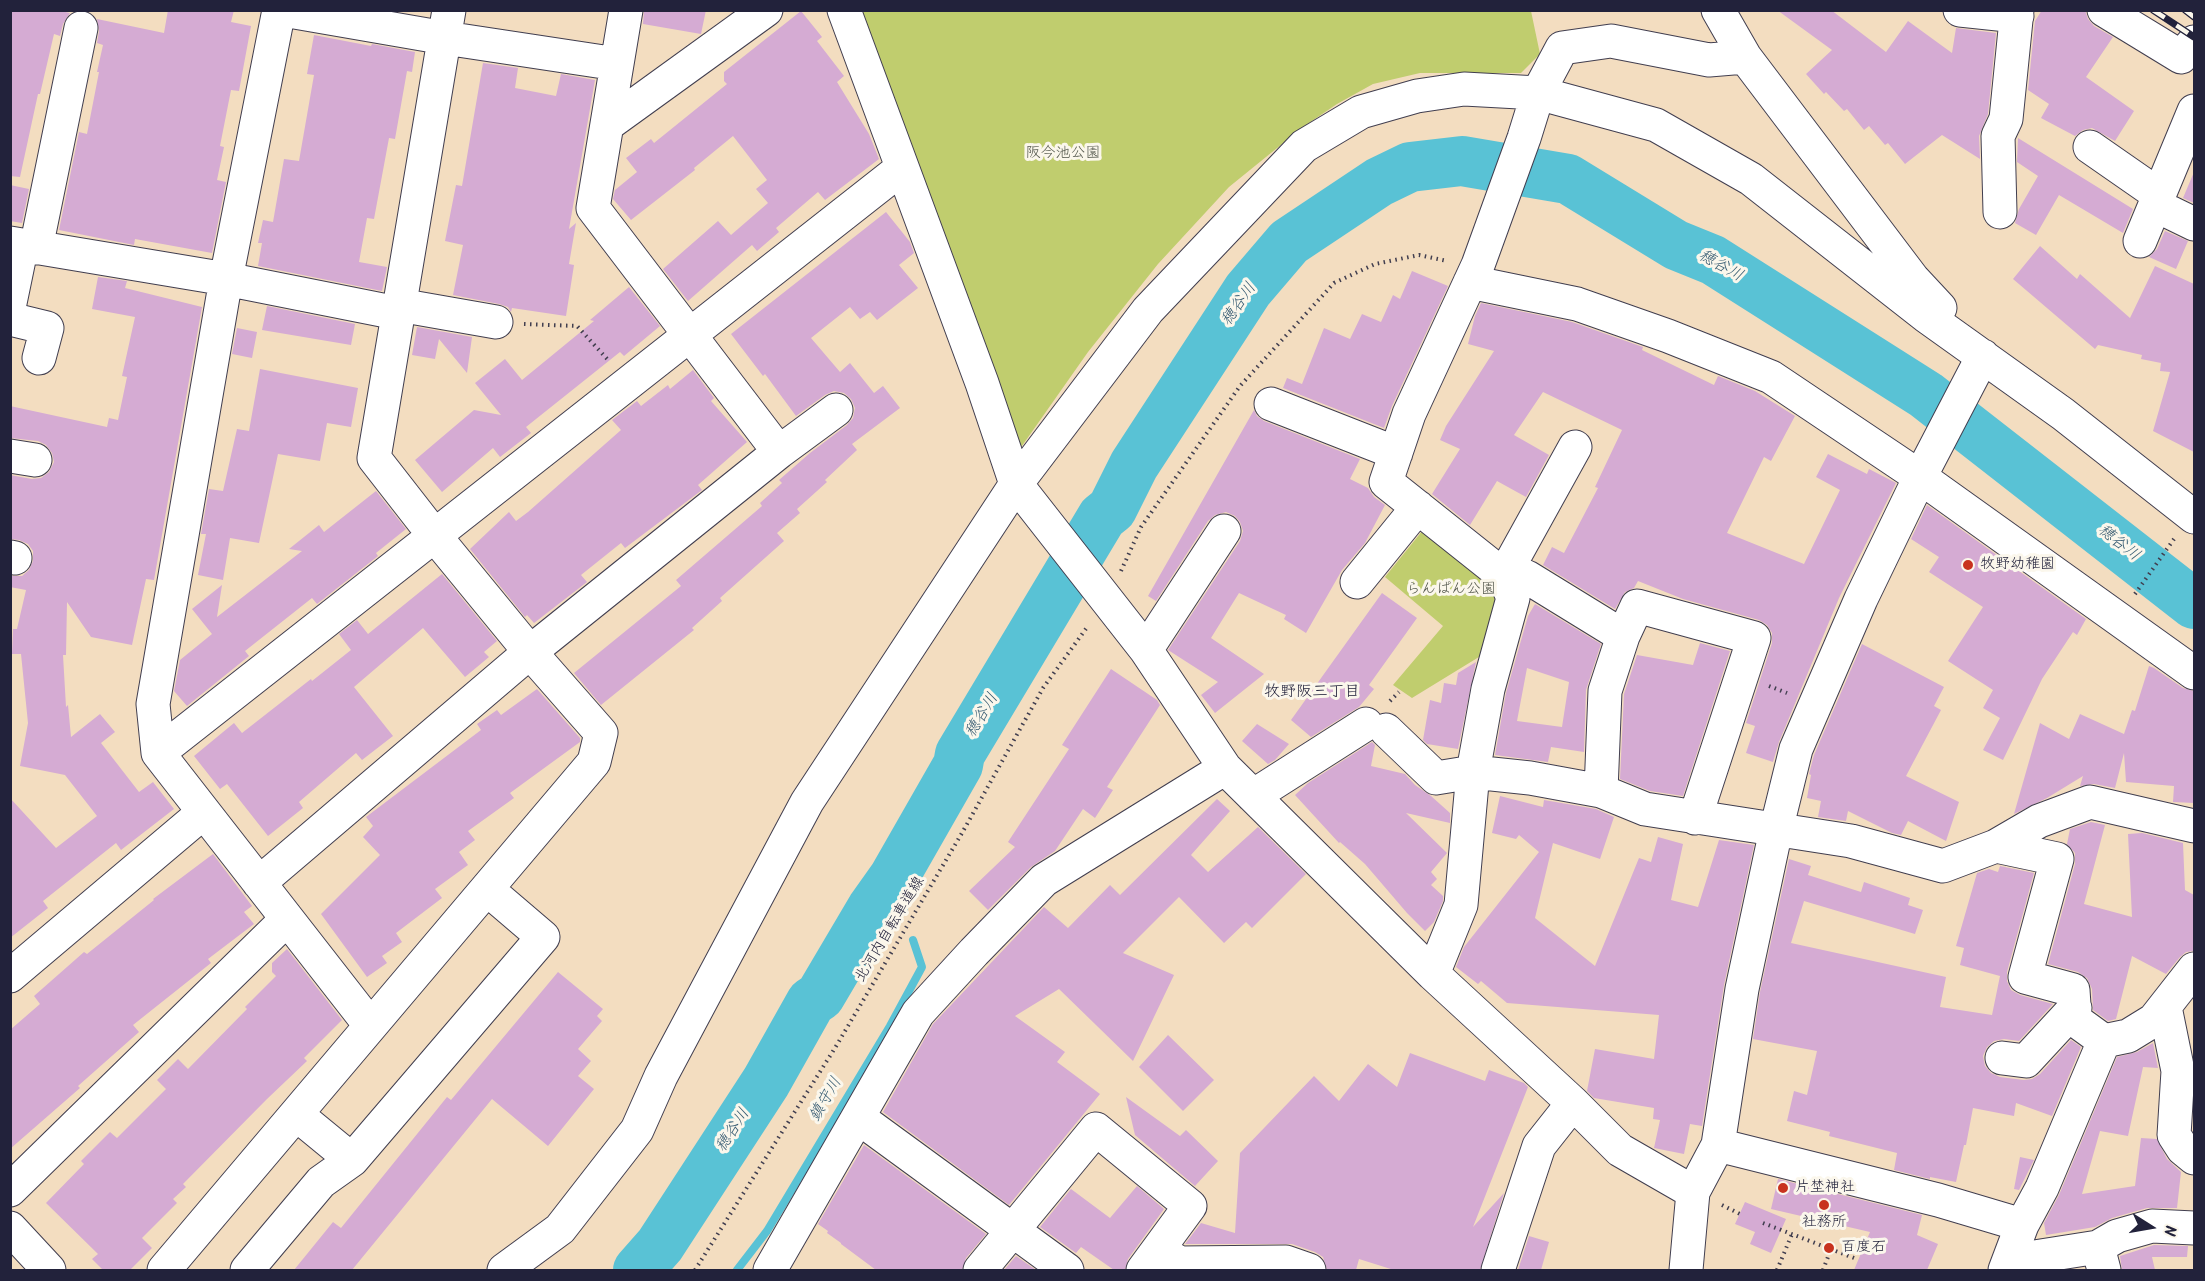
<!DOCTYPE html>
<html>
<head>
<meta charset="utf-8">
<style>
  body { margin:0 }
  #map { position:relative; width:2205px; height:1281px; overflow:hidden; background:#f3ddc0; font-family:Kalam,sans-serif }
  canvas { display:block }
  .frame { position:absolute; inset:0; border:12px solid #22223b; pointer-events:none }
  .north { position:absolute; left:2121px; top:1197px; width:60px; height:60px; -webkit-text-stroke:4px #fbf7ec; paint-order:stroke; rotate:101deg; font-size:16px; font-weight:700; line-height:24px; text-align:center; color:#22223b }
  .north::after { content:''; display:block; margin:auto; width:21px; height:27px; background:#22223b; clip-path:polygon(50% 0,100% 100%,50% 72%,0 100%) }
</style>
</head>
<body>
<div id="map">
<canvas width="2205" height="1281"></canvas>
<div class="frame"></div>
<div class="north">N</div>
</div>
<script>
const ctx = document.querySelector('canvas').getContext('2d');
ctx.lineJoin = 'round';
function fillPath(path, color) {
  ctx.fillStyle = color;
  ctx.fill(path, 'evenodd');
}
function poly(rows) {
  const path = new Path2D();
  for (const r of rows) {
    path.moveTo(r[0], r[1]);
    for (let i = 2; i < r.length; i += 2) path.lineTo(r[i], r[i + 1]);
  }
  return path;
}
function trace(path, color, width, dash) {
  ctx.strokeStyle = color;
  ctx.lineWidth = width;
  ctx.lineCap = dash ? 'butt' : 'round';
  ctx.setLineDash(dash || []);
  ctx.stroke(path);
}
function drawText(font, color, halo, rows, align = 'center') {
  ctx.font = font + ' Kalam,"Klee One",sans-serif';
  ctx.lineWidth = 6;
  ctx.setLineDash([]);
  ctx.textBaseline = 'middle';
  ctx.strokeStyle = halo;
  ctx.fillStyle = color;
  for (const [text, x, y, turn = 0] of rows) {
    ctx.save();
    ctx.translate(x, y);
    ctx.rotate((+turn || 0) * Math.PI / 180);
    ctx.textAlign = isNaN(turn) ? turn : align;
    if (halo) ctx.strokeText(text, 0, 0);
    ctx.fillText(text, 0, 0);
    ctx.restore();
  }
}
fillPath(poly([
  [860,11,1531,11,1540,54,1521,73,1420,73,1373,84,1337,104,1303,127,1229,187,1158,264,1088,352,1017,453],
  [1423,530,1474,566,1498,598,1492,649,1412,698,1393,685,1443,626,1385,577]
]), '#c0cd6e');
trace(poly([
  [894,877,904,908],
  [737,1270,767,1231,890,1026,922,967,913,940]
]), '#59c2d5', 8);
trace(poly([
  [638,1270,660,1245,766,1082,811,1002,820,996,872,908,894,877,958,765,960,754,1102,517,1112,509,1134,465,1248,290,1289,242,1379,182,1410,167,1462,161,1568,179,1676,245,1713,260,1926,395,2194,604]
]), '#59c2d5', 50);
fillPath(poly([
  [10,10,57,10,70,13,63,24,60,36,54,34,40,94,38,94,20,177,10,176],
  [168,10,234,10,231,22,251,26,239,91,231,90,220,146,224,147,217,180,226,182,212,253,135,239,134,245,59,230,79,132,87,134,99,72,97,72,103,45,97,43,99,31,97,19,164,33],
  [644,10,706,10,701,34,643,24],
  [1777,10,1831,10,1886,52,1908,21,1952,53,1956,28,1996,33,1988,114,1979,136,1980,159,1942,135,1905,164,1888,143,1885,145,1869,126,1864,130,1847,109,1844,111,1826,92,1824,94,1806,74,1832,50],
  [2042,10,2085,10,2088,19,2094,26,2113,37,2086,77,2134,111,2115,141,2092,128,2083,130,2075,136,2041,118,2049,104,2028,90,2035,21],
  [801,11,822,37,817,41,844,76,837,82,869,134,879,159,825,200,818,192,776,228,779,232,757,251,752,245,688,301,663,269,718,221,731,235,768,203,756,189,767,180,733,136,694,168,695,170,631,220,613,199,615,190,637,172,626,158,651,139,654,143,727,84,724,81,724,72],
  [314,35,371,46,372,44,415,52,412,72,407,71,395,139,389,138,374,219,367,218,359,262,387,267,382,291,258,266,262,243,258,243,263,220,273,222,284,159,299,161,314,75,307,74],
  [483,63,518,68,515,88,556,96,561,74,595,80,569,229,576,223,569,264,574,265,566,316,512,308,511,312,508,307,499,304,453,295,463,245,445,241,456,185,462,186],
  [2018,138,2133,209,2123,233,2059,195,2036,235,2015,223,2019,209,2038,176,2017,162],
  [2194,172,2194,203,2183,198],
  [10,185,29,189,22,223,10,221],
  [886,212,910,242,914,253,899,265,918,288,877,320,870,312,860,319,850,307,811,338,840,372,850,363,874,393,883,386,900,408,852,444,857,450,825,480,827,482,797,509,800,513,777,533,784,541,720,598,722,601,692,628,694,630,601,705,574,673,681,586,676,580,762,506,760,503,782,483,779,480,810,453,847,425,853,418,855,408,851,399,844,393,834,391,825,395,796,416,765,374,763,376,731,334],
  [2165,231,2188,241,2176,269,2149,257,2157,249],
  [2040,246,2077,279,2080,274,2130,318,2155,266,2194,284,2194,452,2153,431,2170,372,2160,371,2161,363,2141,359,2142,355,2098,345,2095,349,2013,279],
  [1412,271,1448,286,1392,406,1384,428,1283,388,1287,378,1302,384,1324,328,1350,339,1362,314,1381,322,1393,295,1400,299],
  [98,277,127,281,125,288,202,307,154,580,146,579,132,645,91,637,67,602,66,655,63,655,66,707,68,705,71,737,100,714,115,732,101,743,139,792,153,782,174,809,121,850,116,843,43,901,48,908,10,938,10,798,56,848,97,816,65,775,20,766,28,723,21,654,12,654,13,629,17,629,26,590,10,587,10,576,22,576,29,570,33,561,33,551,28,544,19,540,10,539,10,475,32,479,41,478,49,472,54,462,52,453,46,445,38,441,10,438,10,406,107,427,109,418,118,420,127,377,122,376,135,317,92,309],
  [629,287,660,326,624,356,620,352,526,427,531,433,500,457,493,448,442,492,415,460,474,410,501,415,475,383,505,359,522,380,594,321,590,320],
  [1481,303,1572,322,1643,347,1642,350,1714,385,1718,376,1755,391,1795,416,1771,461,1764,457,1727,533,1804,564,1840,490,1816,477,1828,454,1867,474,1869,469,1896,483,1839,598,1779,742,1773,762,1746,753,1755,726,1746,723,1772,643,1772,633,1767,625,1759,620,1683,599,1638,581,1634,588,1625,592,1615,609,1543,565,1552,547,1564,553,1598,488,1595,487,1622,430,1543,392,1514,435,1549,455,1526,497,1497,481,1470,525,1432,494,1460,449,1440,440,1446,426,1494,351,1468,344,1475,316],
  [267,306,355,324,351,345,262,330],
  [417,327,472,337,467,373,439,339,435,359,412,355],
  [237,328,257,332,252,358,232,354],
  [260,369,358,388,351,427,327,423,320,461,278,454,259,543,230,538,223,580,198,575,206,534,201,534,209,489,223,491,237,429,249,431],
  [693,370,714,398,711,401,747,442,698,485,702,490,625,548,621,543,581,575,587,582,534,623,527,615,525,617,470,549,509,512,516,521,528,512,621,430,612,420,637,401,641,406,668,385,670,389],
  [1254,410,1257,416,1264,421,1360,459,1350,479,1368,488,1374,497,1385,505,1365,543,1342,570,1306,633,1284,619,1286,615,1239,593,1211,638,1264,674,1215,713,1201,695,1218,682,1168,650,1240,541,1243,531,1240,522,1235,516,1226,512,1215,515,1208,521,1156,601,1148,596],
  [376,491,406,529,376,553,378,556,317,604,312,598,245,651,249,656,187,706,174,691,180,660,212,634,192,609,222,585,217,617,302,551,289,549,319,525,324,532],
  [1927,505,2086,619,2077,635,2073,632,2042,679,2003,760,1983,750,2000,718,1983,708,1993,690,1948,661,1983,607,1929,572,1939,557,1911,539],
  [442,574,497,641,484,652,489,657,465,677,423,628,354,687,393,736,362,760,356,753,299,802,303,808,268,836,227,784,220,789,194,756,234,723,242,733,311,679,312,681,351,650,339,634,357,620,368,634],
  [1382,593,1417,618,1369,685,1374,689,1359,707,1311,737,1291,720],
  [1535,604,1601,644,1586,690,1584,752,1551,747,1548,762,1495,755,1506,693,1528,616],
  [1527,668,1569,682,1562,727,1517,721],
  [1700,643,1730,651,1683,796,1650,791,1620,779,1624,694,1637,655,1693,665],
  [1862,644,1944,687,1934,706,1941,710,1906,776,1959,802,1946,841,1908,821,1901,835,1892,833,1848,811,1846,821,1818,817,1821,801,1807,798,1811,775,1809,774,1814,755],
  [1476,662,1458,749,1427,744,1423,740,1430,700,1441,703,1444,683,1456,685,1458,673],
  [2149,666,2154,668,2183,688,2194,691,2194,803,2173,802,2174,786,2126,782,2124,753,2115,788,2094,784,2080,786,2083,776,2047,798,2014,814,2040,723,2069,739,2080,714,2124,734,2132,710,2135,711],
  [1111,669,1157,700,1160,705,1107,787,1113,790,1095,818,1083,809,1055,851,1031,867,988,910,969,891,1015,847,1008,842,1069,749,1062,745],
  [537,689,580,738,580,742,510,793,514,798,468,831,475,840,459,852,468,865,435,889,442,898,396,933,402,942,382,956,387,963,367,977,321,914,380,855,363,837,373,826,366,817,481,730,477,724,497,710,501,715],
  [1257,724,1289,744,1275,760,1268,764,1242,741],
  [1372,742,1375,745,1371,766,1405,774,1415,785,1431,796,1450,813,1450,823,1406,813,1447,853,1431,872,1437,879,1431,885,1443,896,1443,901,1434,922,1425,931,1407,913,1365,864,1340,842,1339,843,1295,795,1308,783],
  [1500,796,1543,807,1544,800,1596,809,1614,817,1600,859,1553,843,1535,918,1595,966,1639,858,1651,862,1658,837,1683,844,1671,900,1698,907,1719,840,1754,845,1724,985,1702,1126,1690,1124,1684,1154,1654,1148,1660,1120,1653,1119,1654,1108,1594,1098,1587,1091,1595,1049,1654,1059,1659,1015,1507,1003,1481,981,1478,984,1456,967,1464,947,1539,852,1519,835,1516,839,1492,833],
  [1217,799,1230,811,1191,855,1208,872,1258,827,1306,874,1252,928,1246,922,1224,943,1179,897,1123,953,1174,975,1133,1061,1059,989,1015,1016,1065,1052,1057,1062,1100,1094,1009,1205,883,1112,933,1024,1044,907,1068,928,1110,885,1120,895],
  [2091,822,2105,825,2084,904,2132,917,2128,834,2142,833,2183,843,2185,890,2194,895,2194,951,2186,952,2180,957,2166,974,2132,956,2116,1019,2108,1021,2093,1010,2092,989,2087,978,2078,972,2048,964,2075,864,2075,853,2067,844,2070,829],
  [213,854,252,906,244,912,254,924,208,959,211,963,133,1025,139,1032,78,1086,80,1088,10,1149,10,1030,40,1004,34,996,84,952,87,954,154,900,153,899],
  [1789,859,1811,866,1808,875,1861,892,1864,882,1910,898,1908,905,1923,910,1915,934,1804,901,1791,943,1946,977,1940,1007,1992,1015,2000,976,1960,965,1964,948,1956,946,1977,873,1989,869,1998,872,2000,866,2034,873,2007,972,2007,981,2011,990,2020,995,2053,1004,2019,1041,2004,1039,1994,1041,1987,1047,1983,1056,1985,1066,1991,1073,2000,1077,2024,1080,2032,1079,2040,1074,2071,1040,2081,1047,2052,1116,2016,1103,2014,1116,1973,1108,1966,1145,1964,1145,1956,1182,1930,1177,1930,1179,1894,1170,1897,1153,1829,1136,1830,1132,1787,1121,1794,1091,1807,1095,1817,1051,1753,1039,1760,992],
  [287,949,342,1020,304,1058,307,1061,267,1099,183,1184,186,1187,173,1199,177,1203,142,1238,152,1248,130,1270,103,1270,92,1259,98,1254,46,1203,84,1164,81,1161,110,1132,117,1138,166,1089,157,1080,178,1059,188,1069,247,1009,245,1007,276,976,272,972,272,963],
  [558,972,603,1009,597,1016,602,1021,578,1049,591,1061,578,1076,594,1089,548,1146,492,1099,352,1270,294,1270,333,1222,341,1228,447,1097,451,1100],
  [1168,1035,1214,1080,1183,1111,1139,1067],
  [2153,1043,2158,1068,2143,1067,2128,1136,2100,1131,2082,1194,2135,1186,2141,1138,2157,1139,2167,1159,2181,1172,2177,1208,2147,1208,2112,1218,2095,1227,2046,1235,2044,1223,2059,1195,2117,1057,2137,1052],
  [1410,1053,1485,1081,1489,1070,1524,1083,1528,1087,1473,1227,1504,1193,1480,1270,1394,1270,1359,1259,1356,1270,1327,1270,1323,1257,1315,1252,1292,1244,1185,1244,1201,1223,1235,1233,1240,1153,1314,1076,1339,1101,1368,1064,1397,1087],
  [1126,1097,1180,1136,1186,1130,1218,1161,1195,1186,1135,1135],
  [864,1145,986,1234,966,1258,962,1270,876,1270,841,1244,841,1243,827,1233,828,1231,818,1224],
  [2020,1157,2034,1160,2019,1190,2014,1189],
  [1778,1179,1922,1215,1917,1235,1938,1244,1927,1270,1854,1270,1870,1232,1771,1209],
  [1137,1186,1164,1209,1128,1259,1125,1270,1114,1270,1081,1247,1076,1253,1040,1227,1071,1189,1110,1218],
  [1745,1202,1786,1219,1771,1253,1750,1244,1755,1232,1735,1224],
  [1529,1236,1549,1242,1541,1270,1518,1270],
  [2154,1245,2188,1246,2187,1257,2152,1257,2155,1270,2122,1270,2120,1256],
  [1016,1256,1036,1270,1004,1270]
]), '#d5abd3');
const minor = poly([
  [279,10,226,279,153,704,158,753,370,1025],
  [283,10,445,38,617,64],
  [844,10,982,383,1016,484,1146,650,1225,768,1433,974,1573,1103,1620,1150,1693,1192],
  [1718,10,1745,57,1913,279,1940,308],
  [1960,10,2017,16],
  [2104,10,2181,57,2194,42],
  [607,125,766,10],
  [2090,147,2159,195],
  [2155,205,2194,224],
  [2000,212,1998,136,2006,119,2017,10],
  [2140,241,2194,111],
  [10,243,226,279,397,313],
  [36,248,81,28],
  [1470,282,1577,304,1668,336,1771,377,1920,477,2194,673],
  [10,303,22,245],
  [399,305,496,322],
  [10,319,47,328,39,358],
  [1271,404,1396,453],
  [779,452,836,410],
  [10,456,35,460],
  [10,557,15,558],
  [1503,577,1575,447],
  [1506,581,1527,577,1623,636],
  [1357,582,1418,507],
  [1146,650,1224,531],
  [1386,730,1436,778,1473,772,1530,778,1601,791,1645,809,1851,841,1943,866,1996,846,2039,821,2090,802,2194,826],
  [158,753,902,168],
  [1601,791,1605,691,1623,636,1637,606,1754,638,1695,818],
  [1253,796,1366,724],
  [1996,846,2057,859,2025,977,2073,990,2075,1020,2104,1041],
  [259,883,530,652,779,452,593,208,626,10],
  [1433,974,1461,905,1473,772,1488,689,1513,598,1506,581,1499,572,1386,482,1409,414,1478,265,1524,138,1538,93,1562,48,1611,41,1709,60,1745,57],
  [10,976,204,812],
  [2165,1007,2178,1071,2174,1135,2183,1149,2194,1158],
  [2002,1058,2026,1061,2075,1008],
  [296,1114,352,1160],
  [859,1118,1067,1270],
  [1718,1145,1938,1200,2022,1225],
  [10,1190,287,919],
  [10,1228,49,1270],
  [2098,1247,2117,1236,2152,1226,2194,1228],
  [1158,1250,1180,1263,1286,1262,1309,1270],
  [2009,1261,2098,1247,2104,1270],
  [164,1270,594,762,601,733,530,652,434,535,374,458,449,10],
  [247,1270,321,1182,352,1160,543,937,488,890],
  [504,1270,560,1229,637,1130,661,1076,807,802,1016,484,1148,310,1304,146,1361,112,1417,96,1464,89,1538,93,1656,125,1751,179,1926,316,2063,414,2194,517],
  [770,1270,918,1013,974,952,1044,880,1225,768],
  [980,1270,1096,1129,1190,1206,1143,1270],
  [1498,1270,1539,1146,1573,1103],
  [1686,1270,1693,1192,1718,1145,1742,989,1776,830,1796,749,1861,599,1920,477,1983,356],
  [2005,1270,2022,1225,2042,1188,2104,1041,2128,1036,2154,1020,2194,969]
]);
trace(minor, '#413e4f', 35);
trace(poly([
  [524,324,577,326,609,361],
  [1121,571,1141,527,1240,386,1334,283,1375,264,1419,255,1447,261],
  [2135,594,2174,539],
  [1769,686,1787,693],
  [1390,701,1399,692],
  [1722,1205,1740,1214],
  [1763,1223,1854,1258],
  [695,1270,835,1048,962,833,1043,688,1088,626],
  [1777,1270,1792,1234],
  [1823,1270,1831,1249]
]), '#413e4f', 4, [1.5, 4.5]);
trace(minor, '#fff', 33);
const rail = poly([
  [2153,10,2194,37],
  [2185,10,2194,17]
]);
trace(rail, '#22223b', 7);
trace(rail, '#fbf7ec', 4.5, [14]);
for (const [x, y, r, color] of [
  [1968,565,6,"#c8321e"],
  [1783,1188,6,"#c8321e"],
  [1824,1205,6,"#c8321e"],
  [1829,1248,6,"#c8321e"]
]) {
  const dot = new Path2D();
  dot.arc(x, y, r, 0, 2 * Math.PI);
  ctx.fillStyle = color;
  ctx.fill(dot);
  trace(dot, '#fbf7ec', 2);
}
drawText('15px', '#51554a', '#fbf7ec', [
  ["阪今池公園",1063,154],
  ["らんぱん公園",1451,590]
]);
drawText('15px', '#22223b', '#fbf7ec', [
  ["牧野幼稚園",1980,565],
  ["片埜神社",1795,1188],
  ["社務所",1824,1223,"center"],
  ["百度石",1841,1248]
], 'left');
drawText('15px', '#22223b', '#fbf7ec', [
  ["北河内自転車道線",891,930,-59]
]);
drawText('italic 16px', '#355a71', '#fbf7ec', [
  ["穂谷川",1720,267,29],
  ["穂谷川",1240,305,-55],
  ["穂谷川",2118,544,38],
  ["穂谷川",983,716,-59],
  ["鎮守川",827,1100,-60],
  ["穂谷川",734,1131,-57]
]);
drawText('16px', '#22223b', '#fbf7ec', [
  ["牧野阪三丁目",1312,693]
]);
</script>
</body>
</html>
